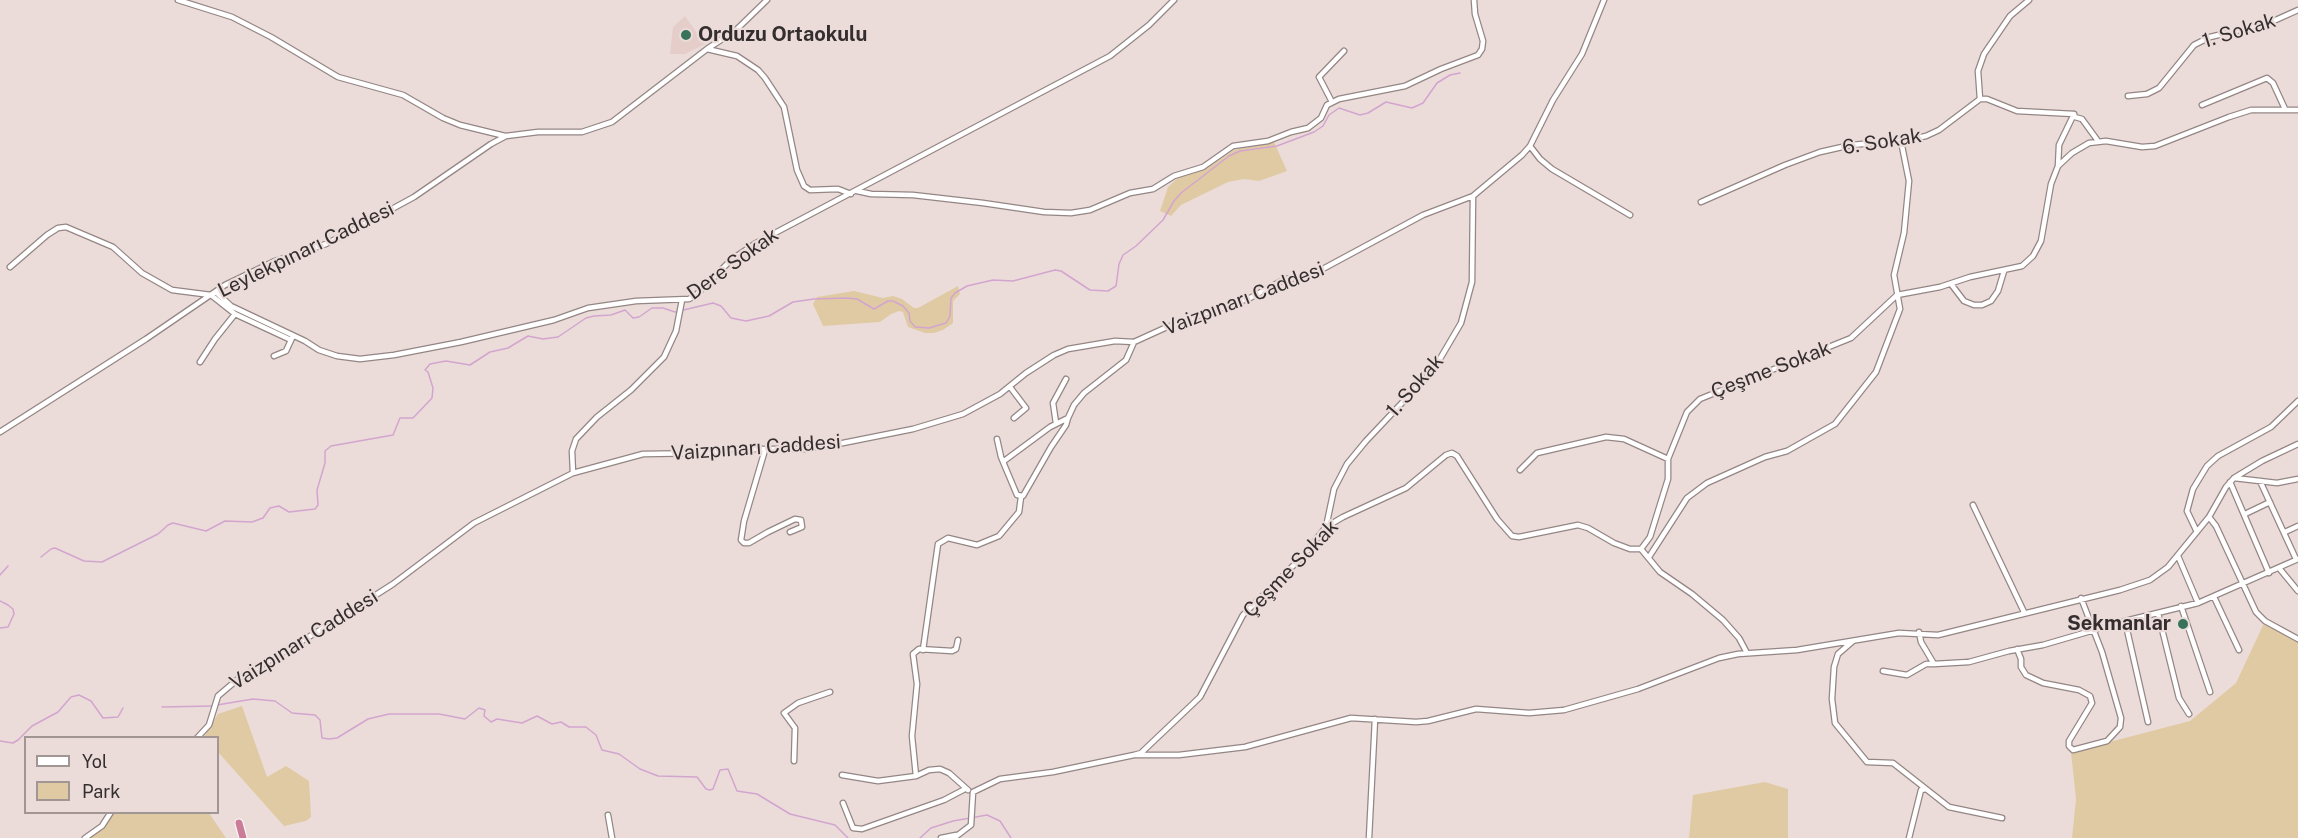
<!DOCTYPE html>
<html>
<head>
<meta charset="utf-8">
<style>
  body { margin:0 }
  #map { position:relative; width:2298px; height:838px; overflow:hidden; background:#ebdcda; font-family:"Public Sans",sans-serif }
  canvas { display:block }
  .legend { position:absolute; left:24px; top:736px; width:195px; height:78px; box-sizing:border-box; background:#ebdcda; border:2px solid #a29695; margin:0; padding:8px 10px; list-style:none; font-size:18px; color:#342e2e }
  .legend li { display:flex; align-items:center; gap:12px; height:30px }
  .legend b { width:30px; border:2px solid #a29695 }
</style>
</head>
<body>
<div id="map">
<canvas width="2298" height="838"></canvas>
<ul class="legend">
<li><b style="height:8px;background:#fff"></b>Yol</li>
<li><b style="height:16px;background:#e0caa3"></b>Park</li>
</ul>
</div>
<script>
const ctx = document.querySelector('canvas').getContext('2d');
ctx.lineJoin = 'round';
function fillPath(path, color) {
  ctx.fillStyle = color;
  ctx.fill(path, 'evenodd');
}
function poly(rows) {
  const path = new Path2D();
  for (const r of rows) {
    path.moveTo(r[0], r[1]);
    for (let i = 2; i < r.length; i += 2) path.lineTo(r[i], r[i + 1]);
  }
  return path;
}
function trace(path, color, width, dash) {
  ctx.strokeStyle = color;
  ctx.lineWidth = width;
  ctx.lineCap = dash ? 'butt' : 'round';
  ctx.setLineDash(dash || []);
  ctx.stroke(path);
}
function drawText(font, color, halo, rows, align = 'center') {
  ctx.font = font + ' "Public Sans",sans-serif';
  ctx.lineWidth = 4.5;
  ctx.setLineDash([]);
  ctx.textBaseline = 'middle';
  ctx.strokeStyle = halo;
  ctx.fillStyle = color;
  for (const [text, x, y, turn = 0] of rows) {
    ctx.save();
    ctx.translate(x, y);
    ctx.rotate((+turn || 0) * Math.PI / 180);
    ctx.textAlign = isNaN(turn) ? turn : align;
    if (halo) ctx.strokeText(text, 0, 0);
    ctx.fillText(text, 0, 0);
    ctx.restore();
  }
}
fillPath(poly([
  [685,16,705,44,685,54,670,54,673,27]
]), '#e5cdca');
fillPath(poly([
  [1274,142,1287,171,1259,181,1244,179,1228,182,1181,205,1171,216,1160,211,1168,187,1178,178,1206,169,1234,150],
  [958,286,960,294,953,301,953,323,943,330,934,333,925,333,908,327,903,312,899,311,891,314,880,322,823,326,813,304,817,297,854,291,883,298,893,296,902,299,914,308,918,308],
  [2265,621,2298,639,2298,838,2072,838,2076,799,2071,752,2190,721,2236,683],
  [242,706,267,777,286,766,309,781,311,817,306,821,284,826,218,752,218,738,204,737,218,714],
  [1765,782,1788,789,1788,838,1689,838,1693,795],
  [110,812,209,813,226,838,89,838,102,826]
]), '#e0caa3');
trace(poly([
  [41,557,51,549,55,548,84,561,102,562,158,534,168,525,173,523,206,531,225,521,252,522,263,518,270,508,279,506,289,512,315,509,318,505,317,490,325,463,325,451,331,446,393,435,400,418,413,418,432,398,433,388,428,372,425,370,430,364,446,361,470,365,490,352,508,348,528,336,543,339,558,337,586,318,594,316,611,315,625,310,633,318,639,317,652,308,663,308,675,312,713,303,721,306,731,318,746,321,769,316,793,302,814,299,847,298,857,299,874,309,888,301,893,301,903,306,909,313,910,321,915,327,929,328,946,323,950,316,951,298,955,293,967,286,993,280,1013,281,1055,270,1061,271,1090,290,1108,291,1116,286,1119,264,1123,255,1136,246,1163,220,1174,201,1181,193,1229,156,1240,151,1277,146,1314,132,1323,126,1329,115,1339,108,1360,115,1368,113,1386,102,1412,108,1423,103,1437,83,1450,75,1460,73],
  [0,575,8,566],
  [0,601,8,605,13,609,14,614,8,627,0,628],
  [217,705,253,699,275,701,292,713,315,715,320,720,322,738,329,739,337,738,368,719,389,714,439,714,465,719,479,708,485,710,484,716,491,722,497,719,522,723,537,716,552,724,561,722,569,727,586,727,596,735,602,750,619,754,640,769,658,776,697,777,706,789,710,790,713,789,720,770,728,769,737,791,757,794,790,814,835,825,848,838],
  [162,707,212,706],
  [0,741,13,743,18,740,32,726,58,712,71,697,79,695,91,701,103,718,118,717,123,708],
  [920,838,931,828,953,821,987,815,1000,821,1011,838]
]), '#d3a5ce', 1.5);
const minor = poly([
  [178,0,232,17,271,37,338,77,403,95,443,118,460,125,505,136],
  [707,49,737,56,758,70,765,78,784,107,797,170,804,186,810,190,838,189,851,194],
  [2128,96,2147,94,2159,88,2194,45,2210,37,2269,23,2298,10],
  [1980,99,1987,99,2017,111,2074,114],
  [1332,102,1319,77,1344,51],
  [2202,105,2267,78,2273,83,2285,109],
  [1530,146,1540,159,1552,169,1630,215],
  [2058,166,2059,145,2074,114,2075,117,2082,119,2098,141],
  [857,191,871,194,913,195,983,203,1044,212,1071,213,1090,210,1130,193,1153,189,1174,176,1203,167,1233,146,1268,141,1291,132,1308,128,1321,118,1327,105,1339,99,1405,86,1441,69,1478,55,1482,49,1483,41,1475,14,1474,0],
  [1701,202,1785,165,1820,152,1851,145,1907,140,1926,136,1939,130,1980,99,1978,71,1984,54,2010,16,2029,0],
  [10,267,47,235,58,228,66,227,113,247,142,273,172,290,211,295,235,314,291,340],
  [1951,284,1964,301,1974,305,1982,305,1991,301,1998,291,2004,271],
  [216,292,231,306,305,341,319,350,337,356,360,359,394,355,461,342,554,320,588,308,636,301,689,299,696,295,731,260,756,243,1110,56,1149,25,1174,0],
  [274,356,286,351,292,338],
  [200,362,215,339,235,314],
  [1010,387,1026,408,1014,418],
  [1068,418,1074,405,1084,393,1126,360,1134,342],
  [1056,423,1053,403,1066,379],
  [0,432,146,339,225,285,275,261,326,244,368,222,414,197,491,144,506,136,538,132,582,132,612,122,707,49,736,30,767,0],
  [997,439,1001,457,1017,495,1023,496,1051,447,1066,425,1068,418,1050,427,1004,461],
  [765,450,744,521,741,540,744,543,749,543,768,532,795,519,801,520,802,527,790,532],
  [1520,470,1537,453,1606,437,1624,439,1668,459],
  [573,473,572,451,576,439,597,417,631,390,664,357,676,331,682,300],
  [2234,478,2277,483,2298,479],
  [2260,481,2296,559],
  [2230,482,2269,573],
  [1973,505,2024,612],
  [2245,514,2270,502],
  [2209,517,2216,526,2256,612,2265,621,2298,639],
  [1326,527,1334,489,1347,464,1366,441,1434,369,1461,323,1472,282,1473,196],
  [2197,532,2187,511,2193,489,2207,466,2218,456,2271,427,2298,401],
  [2285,532,2298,526],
  [1641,549,1660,572,1692,594,1723,620,1739,638,1747,653],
  [2178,556,2198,603],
  [1649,557,1687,498,1707,483,1765,457,1787,451,1835,424,1876,372,1900,309,1894,275,1904,233,1909,181,1901,141],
  [2279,568,2298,591],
  [2214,597,2239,650],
  [2181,606,2210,692],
  [2158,613,2179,698,2189,714],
  [2125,621,2148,722],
  [1919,632,1921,642,1934,664,1969,662,2009,651,2043,645,2125,621,2198,603,2298,559],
  [1853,641,1838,654,1834,667,1832,699,1835,723,1867,762,1893,763,1949,807,2002,818],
  [2017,649,2021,659,2021,667,2026,675,2043,683,2079,690,2090,696,2092,703,2069,741,2069,746,2073,750,2107,741,2120,727,2121,718,2102,652,2081,598],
  [923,650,938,544,948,538,977,545,999,536,1019,512,1021,497],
  [1883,671,1907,675,1926,664,1934,664],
  [197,738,209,725,218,696,238,679,327,626,393,584,474,523,573,473,643,454,709,453,727,449,804,449,838,444,913,429,963,414,1000,394,1026,373,1054,355,1068,349,1115,341,1134,342,1167,327,1250,298,1285,279,1297,278,1319,271,1423,215,1473,196,1522,155,1530,146,1553,100,1582,54,1604,0],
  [1134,755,1141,753,1200,697,1243,615,1301,558,1326,527,1343,517,1406,488,1446,455,1452,453,1457,456,1497,519,1512,536,1519,537,1578,525,1588,528,1614,543,1630,549,1641,549,1650,537,1668,479,1668,459,1687,412,1700,399,1851,338,1897,295,1940,287,1970,277,2022,266,2033,256,2041,241,2051,184,2058,166,2072,153,2089,143,2106,141,2142,147,2155,146,2229,117,2251,110,2298,110],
  [794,761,795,728,784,713,798,703,830,692],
  [842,775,878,781,916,776,929,770,940,769,949,773,968,790],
  [916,776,912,736,917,684,913,654,919,649,952,651,956,649,958,640],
  [843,803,853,828,862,829,944,800,965,789],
  [608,815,612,838],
  [85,838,102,826,111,812],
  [941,838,956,835],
  [954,838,971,825,973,792,1000,779,1053,772,1134,755,1179,755,1245,747,1351,718,1416,722,1428,721,1476,709,1529,713,1564,710,1638,689,1719,658,1738,654,1797,650,1899,633,1938,635,2120,590,2150,580,2168,567,2209,517,2226,487,2234,478,2262,461,2298,444],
  [1369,838,1375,719],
  [1909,838,1921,790,1926,789]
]);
const highway = poly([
  [239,823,243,838]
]);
trace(minor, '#948684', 7);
trace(highway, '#fff', 9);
trace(minor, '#fff', 4.5);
trace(highway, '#cb7d98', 7);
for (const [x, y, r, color] of [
  [686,35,6,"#39735c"],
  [2183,624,6,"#39735c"]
]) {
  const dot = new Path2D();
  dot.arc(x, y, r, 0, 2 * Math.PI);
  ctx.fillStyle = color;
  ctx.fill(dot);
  trace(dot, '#ebdcda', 2);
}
drawText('20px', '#342e2e', '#ebdcda', [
  ["1. Sokak",2239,31,-17],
  ["6. Sokak",1882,142,-9],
  ["Leylekpınarı Caddesi",306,250,-26],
  ["Dere Sokak",733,264,-36],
  ["Vaizpınarı Caddesi",1244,299,-21],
  ["Çeşme Sokak",1771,370,-21],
  ["1. Sokak",1415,386,-49],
  ["Vaizpınarı Caddesi",756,448,-4],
  ["Çeşme Sokak",1291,569,-46],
  ["Vaizpınarı Caddesi",304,640,-32]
]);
drawText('bold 20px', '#342e2e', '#ebdcda', [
  ["Orduzu Ortaokulu",698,35],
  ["Sekmanlar",2171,624,"right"]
], 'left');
</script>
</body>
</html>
